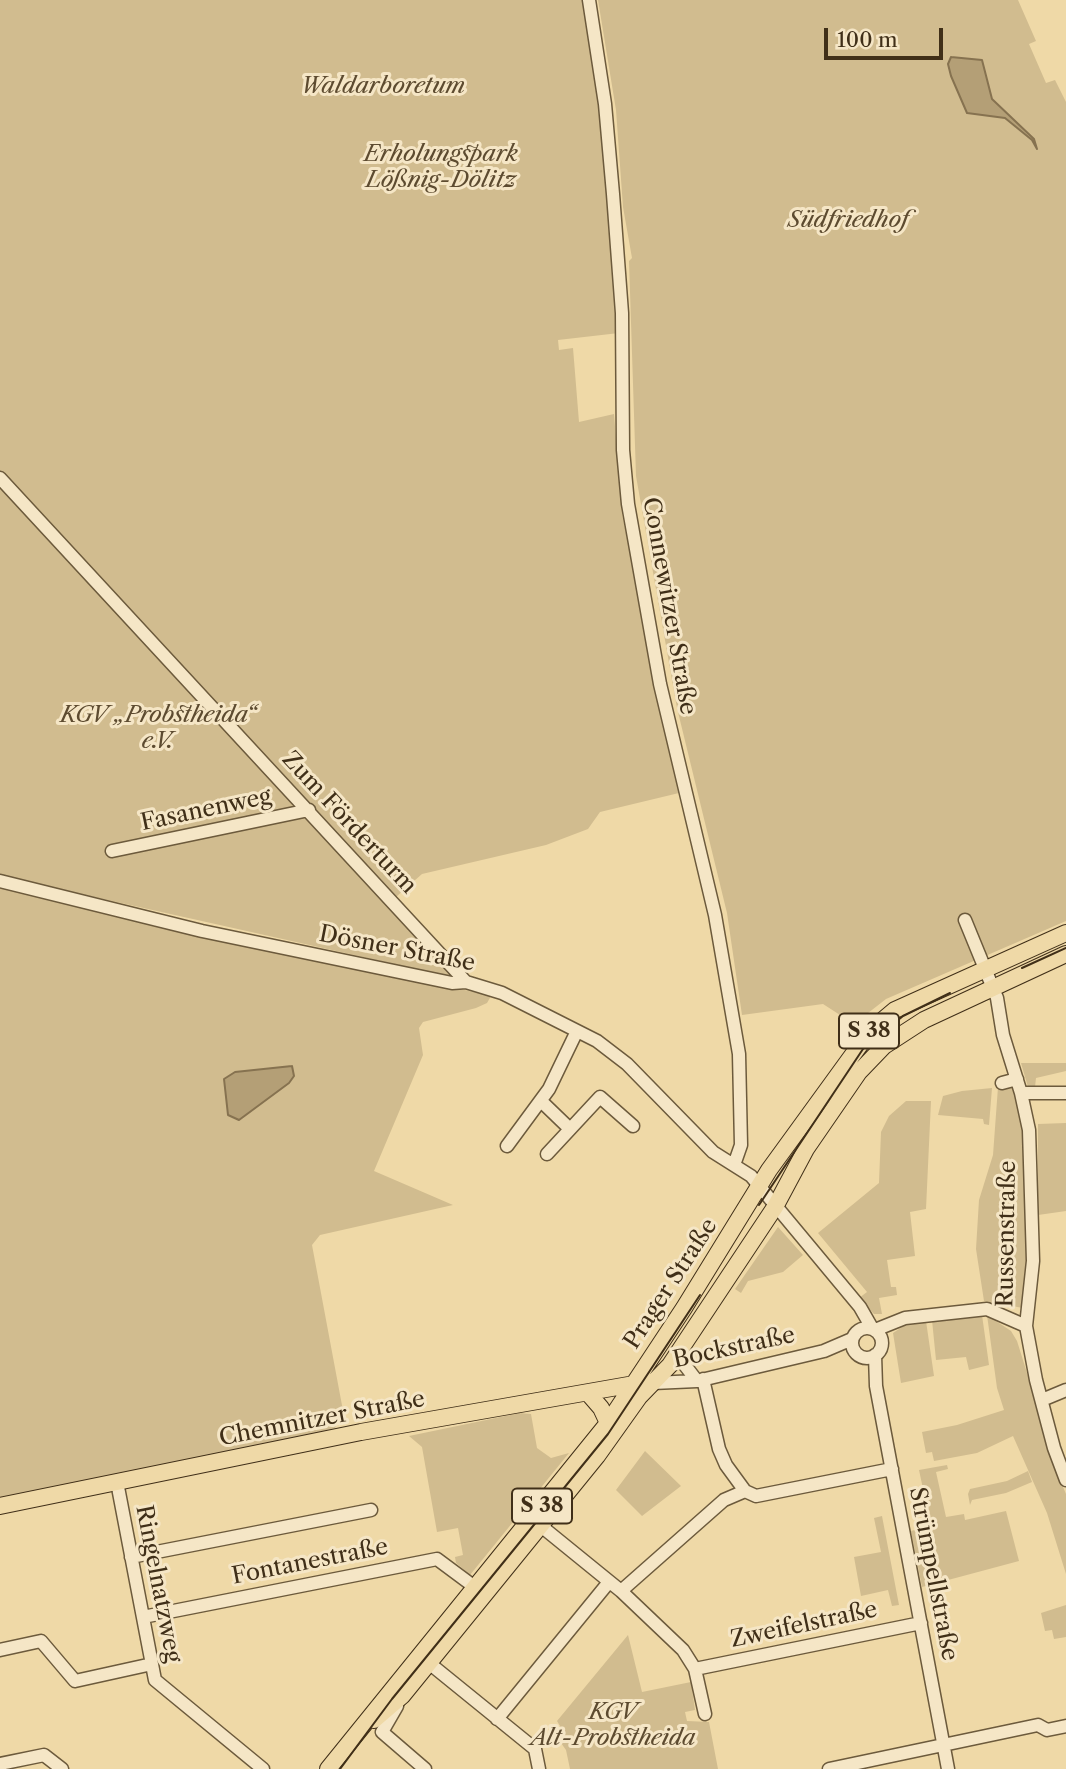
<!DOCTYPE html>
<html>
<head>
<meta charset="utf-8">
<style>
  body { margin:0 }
  #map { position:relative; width:1066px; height:1769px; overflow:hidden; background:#efd9a7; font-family:"Libre Caslon Text",serif }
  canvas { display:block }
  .scale { position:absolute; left:824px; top:28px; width:119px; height:32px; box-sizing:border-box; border:4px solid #402f18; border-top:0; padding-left:9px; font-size:21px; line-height:24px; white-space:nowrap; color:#402f18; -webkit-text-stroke:5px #f5e6c6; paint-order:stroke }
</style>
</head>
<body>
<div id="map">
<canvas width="1066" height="1769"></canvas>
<div class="scale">100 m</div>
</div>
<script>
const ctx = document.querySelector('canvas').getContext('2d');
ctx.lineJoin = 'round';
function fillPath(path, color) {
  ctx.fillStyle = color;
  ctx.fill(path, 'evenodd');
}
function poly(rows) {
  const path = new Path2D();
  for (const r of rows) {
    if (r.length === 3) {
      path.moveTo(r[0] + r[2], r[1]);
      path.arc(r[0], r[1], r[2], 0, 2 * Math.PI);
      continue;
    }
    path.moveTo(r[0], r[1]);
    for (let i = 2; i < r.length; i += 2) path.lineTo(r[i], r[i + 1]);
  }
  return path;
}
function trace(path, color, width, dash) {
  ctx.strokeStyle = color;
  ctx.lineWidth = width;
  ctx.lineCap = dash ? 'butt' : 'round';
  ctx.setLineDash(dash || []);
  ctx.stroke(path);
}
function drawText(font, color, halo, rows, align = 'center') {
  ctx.font = font + ' "Libre Caslon Text",serif';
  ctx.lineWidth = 6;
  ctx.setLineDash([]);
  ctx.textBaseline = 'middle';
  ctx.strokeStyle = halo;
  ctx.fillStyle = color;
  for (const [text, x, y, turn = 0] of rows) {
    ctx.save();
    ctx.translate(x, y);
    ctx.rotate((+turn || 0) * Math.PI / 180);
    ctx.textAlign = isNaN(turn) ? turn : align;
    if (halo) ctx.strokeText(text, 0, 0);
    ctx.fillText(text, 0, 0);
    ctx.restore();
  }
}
fillPath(poly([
  [0,0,588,0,605,104,619,333,558,340,559,350,573,348,579,422,614,414,622,514,679,793,600,812,588,829,546,845,422,874,396,897,453,977,0,876,0,486,21,493,0,471],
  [598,0,1018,0,1036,41,1029,44,1046,83,1055,80,1066,102,1066,921,886,999,854,1024,823,1004,742,1015,727,913,677,708,636,476,629,261,632,258,623,207,616,110],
  [0,885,491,996,487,1003,476,1008,423,1022,419,1028,423,1055,374,1171,453,1205,320,1235,312,1245,344,1416,335,1428,246,1451,0,1499],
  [1021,1063,1066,1063,1066,1071,1036,1078,1035,1087,1028,1087],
  [998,1087,1014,1088,1023,1130,1030,1257,1023,1308,984,1301,976,1249,979,1200,993,1155],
  [992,1088,989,1125,984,1124,983,1119,938,1115,943,1096,962,1091],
  [906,1101,931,1101,926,1209,910,1212,915,1256,887,1260,891,1287,896,1287,897,1295,879,1298,882,1314,874,1314,859,1298,867,1292,818,1233,879,1183,881,1132,889,1116],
  [1066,1123,1066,1211,1038,1215,1038,1124],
  [778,1227,803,1255,783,1272,748,1281,741,1293,735,1289],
  [982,1315,989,1365,969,1370,966,1357,936,1360,932,1320],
  [987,1315,1011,1331,1017,1341,1043,1424,1048,1451,1066,1494,1066,1574,1047,1513,1013,1436,977,1453,934,1461,932,1452,926,1453,922,1432,957,1425,1004,1410,997,1388],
  [926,1321,934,1376,901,1383,893,1333,908,1323],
  [520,1413,531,1414,537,1448,551,1458,569,1453,470,1575,456,1563,455,1557,463,1555,458,1528,437,1532,422,1447,409,1436],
  [645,1451,681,1486,642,1516,616,1490],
  [947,1465,948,1469,936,1472,946,1517,964,1514,965,1520,1006,1511,1019,1561,922,1587,911,1531,931,1526,919,1470],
  [1028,1471,1032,1482,1006,1493,972,1500,970,1505,968,1494,970,1489,1007,1481],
  [882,1516,899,1605,892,1606,888,1590,861,1596,854,1557,881,1552,874,1518],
  [1066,1605,1066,1637,1054,1639,1052,1630,1045,1631,1041,1613],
  [628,1635,642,1692,691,1682,695,1710,685,1712,687,1721,709,1722,718,1769,570,1769,566,1750,554,1733,560,1726,557,1721]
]), '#d1bc8f');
const water = poly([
  [951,57,982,60,992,99,1034,139,1037,149,1032,140,1005,118,967,113,951,76,948,64,951,57],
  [292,1066,294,1076,289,1083,239,1120,228,1115,224,1079,235,1072,292,1066]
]);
fillPath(water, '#b49f76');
trace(water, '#867250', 2);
const minor = poly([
  [589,0,605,104,613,194,622,313,623,450,628,504,660,684,715,915,739,1054,741,1145,734,1165],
  [0,478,466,982],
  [112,851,309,810],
  [0,881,202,931,452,983,466,982,502,993,597,1041,627,1064,713,1152,751,1176,860,1307,872,1328],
  [965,920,997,998,1003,1035,1021,1093,1029,1130,1033,1261,1026,1326,1036,1380,1054,1448,1066,1480],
  [1002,1083,1017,1079],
  [1021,1093,1066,1093],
  [541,1101,570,1129],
  [507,1146,549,1089,576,1033],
  [547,1154,600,1097,633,1126],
  [867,1343,15],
  [875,1330,905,1318,987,1309,1026,1326],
  [677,1355,697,1381],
  [875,1355,876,1386,948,1769],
  [703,1379,719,1449,726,1465,745,1491],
  [653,1383,697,1381,824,1351,852,1339],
  [1042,1400,1066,1390],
  [117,1482,155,1680,263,1769],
  [541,1526,621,1591,683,1650,695,1669,705,1714],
  [131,1557,371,1510],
  [621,1591,724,1500,745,1491,756,1496,892,1469],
  [143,1617,437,1559,476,1588],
  [0,1650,41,1641,75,1681,152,1664],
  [429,1663,535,1749,539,1769],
  [695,1669,921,1623],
  [397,1706,382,1732,425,1769],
  [497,1719,609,1582],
  [0,1764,44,1755,62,1769],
  [829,1769,1038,1725,1047,1730,1066,1726]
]);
const major = poly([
  [588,1393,601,1408,608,1423],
  [0,1506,361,1432,640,1383],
  [374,1720,402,1696,597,1456,639,1397,670,1365,775,1207,806,1149,859,1072,884,1046,924,1020,1066,954],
  [328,1769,608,1423,684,1308,769,1170,870,1031,895,1010,1066,933]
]);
trace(minor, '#6c5a3c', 15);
trace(major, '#402f18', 18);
trace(minor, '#f5e6c6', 12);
trace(major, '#efd9a7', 16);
trace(poly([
  [1022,968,1066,948],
  [759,1205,863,1049,903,1016,950,993],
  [340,1769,392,1699,608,1434,700,1295]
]), '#402f18', 2);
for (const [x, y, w] of [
  [869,1031,60],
  [542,1506,60]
]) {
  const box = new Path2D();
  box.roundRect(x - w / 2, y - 17.5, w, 35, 5);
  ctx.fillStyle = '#f5e6c6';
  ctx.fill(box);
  trace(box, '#402f18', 2);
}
drawText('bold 21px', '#402f18', null, [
  ["S 38",869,1031],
  ["S 38",542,1506]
]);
drawText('italic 23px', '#5d4b30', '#f5e6c6', [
  ["Waldarboretum",383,86],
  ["Erholungspark",441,154],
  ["Lößnig-Dölitz",441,180],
  ["Südfriedhof",848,220],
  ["KGV „Probstheida“",158,715],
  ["e.V.",158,741],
  ["KGV",613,1712],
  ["Alt-Probstheida",613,1738]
]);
drawText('23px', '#402f18', '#f5e6c6', [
  ["Connewitzer Straße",669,606,80],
  ["Fasanenweg",206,810,-12],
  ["Zum Förderturm",349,823,47],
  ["Dösner Straße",397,949,11],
  ["Russenstraße",1007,1234,-89],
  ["Prager Straße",671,1284,-57],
  ["Bockstraße",734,1348,-12],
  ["Chemnitzer Straße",322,1419,-11],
  ["Fontanestraße",310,1562,-11],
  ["Strümpellstraße",933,1574,79],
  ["Ringelnatzweg",158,1584,79],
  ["Zweifelstraße",804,1625,-12]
]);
</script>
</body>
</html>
